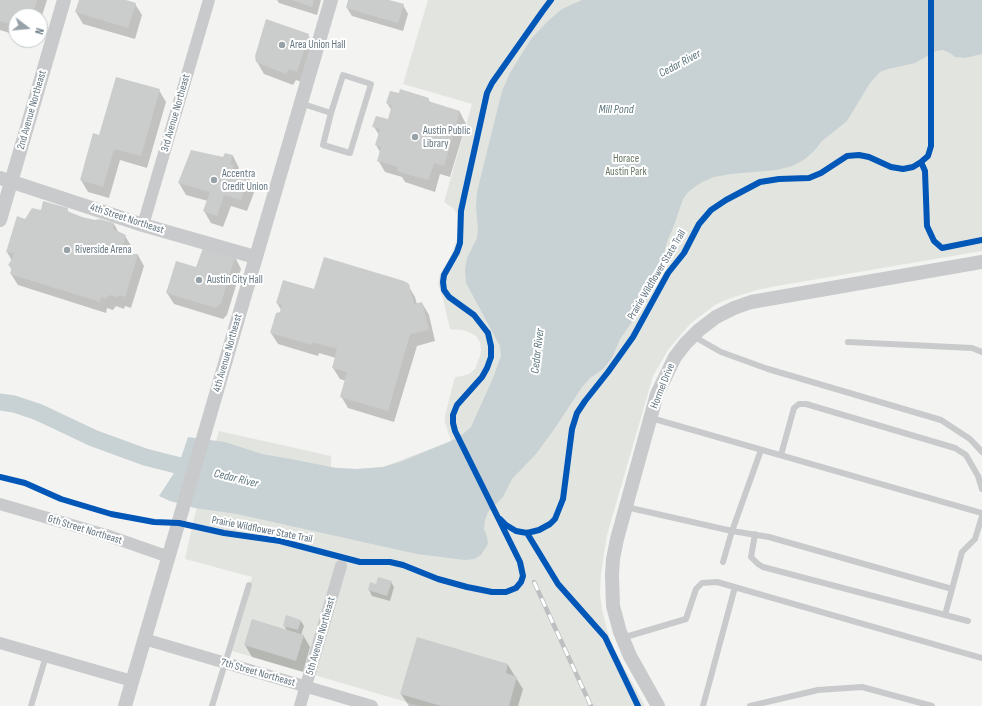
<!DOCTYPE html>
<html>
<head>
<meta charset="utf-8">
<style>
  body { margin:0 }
  #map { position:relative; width:982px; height:706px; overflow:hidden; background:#f3f3f1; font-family:"Sofia Sans Condensed",sans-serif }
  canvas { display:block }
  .north { position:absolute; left:8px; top:8px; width:40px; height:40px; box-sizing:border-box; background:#fff; border:1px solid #c1c8cc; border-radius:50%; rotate:106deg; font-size:11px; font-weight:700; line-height:16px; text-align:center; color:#647580 }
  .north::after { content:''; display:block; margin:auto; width:14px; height:18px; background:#96a1a8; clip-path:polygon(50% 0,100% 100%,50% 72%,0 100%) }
</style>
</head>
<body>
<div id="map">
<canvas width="982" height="706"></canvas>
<div class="north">N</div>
</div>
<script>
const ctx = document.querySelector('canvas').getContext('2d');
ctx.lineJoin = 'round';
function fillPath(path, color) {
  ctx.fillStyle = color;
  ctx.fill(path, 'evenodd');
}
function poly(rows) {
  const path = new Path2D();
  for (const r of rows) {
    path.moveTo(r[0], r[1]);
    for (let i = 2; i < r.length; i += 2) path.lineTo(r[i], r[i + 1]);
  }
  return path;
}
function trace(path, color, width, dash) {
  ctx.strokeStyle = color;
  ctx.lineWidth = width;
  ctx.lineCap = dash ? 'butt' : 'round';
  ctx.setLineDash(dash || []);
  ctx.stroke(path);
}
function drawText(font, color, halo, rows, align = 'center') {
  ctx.font = font + ' "Sofia Sans Condensed",sans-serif';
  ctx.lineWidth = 4;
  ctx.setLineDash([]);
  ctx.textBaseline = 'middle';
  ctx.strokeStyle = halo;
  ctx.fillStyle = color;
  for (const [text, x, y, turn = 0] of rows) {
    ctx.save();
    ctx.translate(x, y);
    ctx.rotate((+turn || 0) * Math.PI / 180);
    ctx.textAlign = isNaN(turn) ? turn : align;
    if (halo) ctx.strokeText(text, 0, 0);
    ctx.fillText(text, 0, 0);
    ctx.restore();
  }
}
fillPath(poly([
  [428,0,982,0,982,251,777,286,757,290,728,299,715,305,690,324,668,350,653,376,607,535,601,574,600,593,602,609,607,630,614,649,645,706,420,706,229,650,252,577,185,559,194,518,219,431,331,456,331,467,357,469,383,467,451,441,445,422,445,415,455,377,462,376,469,374,475,369,480,356,481,350,480,342,476,336,469,332,462,330,450,329,443,299,438,284,440,274,452,254,457,238,457,214,454,209,444,202,472,104,403,84]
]), '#e2e5df');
fillPath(poly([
  [582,0,982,0,982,54,965,58,955,57,950,53,943,50,936,51,915,63,888,69,880,72,870,83,847,121,822,141,814,151,805,159,792,166,776,170,731,174,714,177,702,182,688,192,683,199,673,228,668,239,657,278,647,300,620,339,612,358,603,369,590,378,582,387,555,428,536,454,512,479,503,497,488,512,485,520,484,529,487,537,488,544,481,555,474,559,465,560,417,554,237,514,195,508,170,501,159,496,178,467,188,437,225,442,262,454,291,459,336,468,357,469,383,467,400,462,451,441,463,434,471,427,493,378,501,356,500,346,466,283,465,270,467,258,477,238,478,229,476,208,477,192,502,91,510,73,531,39,548,21,562,9]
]), '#c8d1d3');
fillPath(poly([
  [0,0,47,0,40,22,40,16,16,16,16,35,0,30],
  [80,0,122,0,135,4,142,15,135,39,83,24,76,12],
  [277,0,321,0,317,15,279,3],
  [349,0,386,0,403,5,408,14,403,31,352,16,347,8],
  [308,35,315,47,304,83,296,80,293,85,264,74,257,62],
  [159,90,166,102,147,168,120,160,109,198,88,192,81,180,100,136],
  [428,99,431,103,460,112,466,124,450,177,440,174,435,192,405,182,402,177,385,172,378,160,380,152,376,145,379,135,374,127,389,121,392,111,387,103],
  [233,156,239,168,237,173,238,174,249,178,255,190,247,211,231,206,223,227,211,223,204,211,208,201,186,195,179,183,223,159],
  [67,209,70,214,82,218,114,224,119,233,125,236,132,247,130,252,132,255,138,255,144,266,131,308,125,306,124,309,116,306,113,310,107,308,106,313,18,285,11,274,12,270,9,265,12,261,7,252,26,220,42,211],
  [235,257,241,269,227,315,223,319,174,304,167,293,197,268],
  [408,285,415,297,417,304,422,303,429,315,435,341,417,346,394,422,348,408,341,396,346,381,340,379,333,368,336,358,319,353,318,356,278,344,271,333,281,310,277,303,315,290],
  [391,582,394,587,390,601,372,596,369,590,377,585],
  [301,621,304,626,301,635,303,635,310,647,303,672,252,657,245,645,287,631,284,625],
  [508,665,523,689,518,706,409,706,401,694]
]), '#0003');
trace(poly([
  [0,402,14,404,38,412,93,438,145,457,200,471]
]), '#c8d1d3', 17);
fillPath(poly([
  [0,0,37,0,32,16,16,16,16,26,0,21],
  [79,0,126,0,136,3,128,28,75,12],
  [292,0,314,0,312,7],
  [348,0,389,0,404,4,398,23,346,8],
  [266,19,309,34,297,72,289,69,286,74,256,62,255,56],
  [116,77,160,89,141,156,114,149,103,187,80,180,93,133,99,135],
  [400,89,429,98,428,101,460,111,444,166,434,163,428,180,397,171,398,167,377,161,381,147,375,145,380,129,372,127,376,116,388,119,392,105,386,103,390,91,399,93],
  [191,150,223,157,225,153,233,155,230,164,234,165,232,171,249,177,241,200,224,195,217,216,203,211,210,192,178,183],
  [43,201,68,208,67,211,82,217,95,220,99,219,114,223,113,229,126,235,123,246,129,248,127,254,138,254,125,297,119,295,117,297,109,295,106,299,101,297,100,302,10,274,12,267,8,265,12,259,14,253,6,252,17,216,25,219,32,208,41,210],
  [203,248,235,257,221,303,216,308,166,293,176,261,196,267],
  [324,257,404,281,409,284,414,304,422,302,429,330,410,334,388,411,340,397,347,372,332,368,337,349,313,342,312,345,270,333,276,313,280,312,282,305,276,303,283,280,314,289],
  [378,577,392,581,387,596,368,590,370,582,376,584],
  [286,615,301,620,298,630,283,626],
  [252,619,304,635,296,661,244,645],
  [417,637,508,664,506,673,517,677,509,706,441,706,400,694]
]), '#cbcccc');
trace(poly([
  [300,103,331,113,323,145,350,153,371,84,343,75,331,113],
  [693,336,721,352,768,369,941,420,970,439,982,452],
  [848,342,972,348,982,352],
  [651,418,982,513],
  [781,455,794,408,799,404,806,404,955,448,966,455,978,476,982,489],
  [626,507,732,531,769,537,952,589],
  [755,534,751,557,758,564,763,567,968,621],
  [723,562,732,531,761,450],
  [945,615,962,552,975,539,982,516],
  [622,638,686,619,696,589,702,583,717,582,982,658],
  [31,706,46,656],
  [212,706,249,585],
  [703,706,735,587],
  [750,706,818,690,862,687,932,706]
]), '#c8cacb', 6);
trace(poly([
  [143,225,209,0],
  [0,504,106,535,169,557],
  [144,639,372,706],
  [0,643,132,681],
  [300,706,341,566]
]), '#c8cacb', 12);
trace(poly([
  [0,178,143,225,255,257],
  [0,220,64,0],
  [125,706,331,0],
  [658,706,630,656,620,632,613,606,612,575,613,559,617,539,657,394,675,357,685,344,699,330,716,317,734,308,751,302,982,262]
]), '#c8cacb', 14);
const rail = poly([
  [534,582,591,706]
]);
trace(rail, '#bebfc0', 4.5);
trace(rail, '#fff', 3, [9]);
trace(poly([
  [921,162,925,171,927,226,934,241,942,248,982,240],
  [0,477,25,483,61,499,111,514,154,522,179,523,224,533,280,541,360,562,390,562,403,565,438,579,467,587,492,592,506,592,516,588,521,582,523,576,520,562,455,431,453,423,453,415,457,405,482,377,487,368,491,357,491,346,488,333,474,315,449,297,444,290,443,282,444,275,457,252,460,243,461,211,464,197,487,93,492,83,542,12,551,0],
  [500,519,506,525,516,531,527,533,539,530,550,524,555,519,563,499,572,429,577,413,585,401,608,372,633,337,668,273,684,253,699,224,711,210,726,200,760,182,779,179,809,178,821,173,847,156,859,155,869,157,891,167,903,169,913,167,921,162,928,156,931,146,931,0],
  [527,533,558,584,605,637,638,706]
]), '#0057b8', 6);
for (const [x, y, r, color] of [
  [282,45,4,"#96a1a8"],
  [415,137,4,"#96a1a8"],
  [214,180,4,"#96a1a8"],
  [67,250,4,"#96a1a8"],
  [199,280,4,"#96a1a8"]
]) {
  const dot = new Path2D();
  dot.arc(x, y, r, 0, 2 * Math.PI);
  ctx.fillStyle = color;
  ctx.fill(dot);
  trace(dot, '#fff', 1.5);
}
drawText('11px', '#647580', '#fff', [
  ["Area Union Hall",290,45],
  ["Austin Public",423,131],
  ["Library",423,144],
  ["Accentra",222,174],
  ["Credit Union",222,187],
  ["Riverside Arena",75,250],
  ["Austin City Hall",207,280]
], 'left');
drawText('11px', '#647580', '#fff', [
  ["2nd Avenue Northeast",32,110,-74],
  ["3rd Avenue Northeast",176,113,-74],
  ["4th Street Northeast",127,219,18],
  ["Prairie Wildflower State Trail",657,275,-59],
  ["4th Avenue Northeast",228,353,-74],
  ["Hormel Drive",663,386,-68],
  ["6th Street Northeast",85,530,17],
  ["Prairie Wildflower State Trail",262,530,11],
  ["5th Avenue Northeast",321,636,-74],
  ["7th Street Northeast",258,673,16]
]);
drawText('11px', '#677762', '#fff', [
  ["Horace",626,159],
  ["Austin Park",626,172]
]);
drawText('italic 12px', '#5f777e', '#fff', [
  ["Cedar River",680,64,-28],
  ["Mill Pond",616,110],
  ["Cedar River",538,351,-83],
  ["Cedar River",236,479,14]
]);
</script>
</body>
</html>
